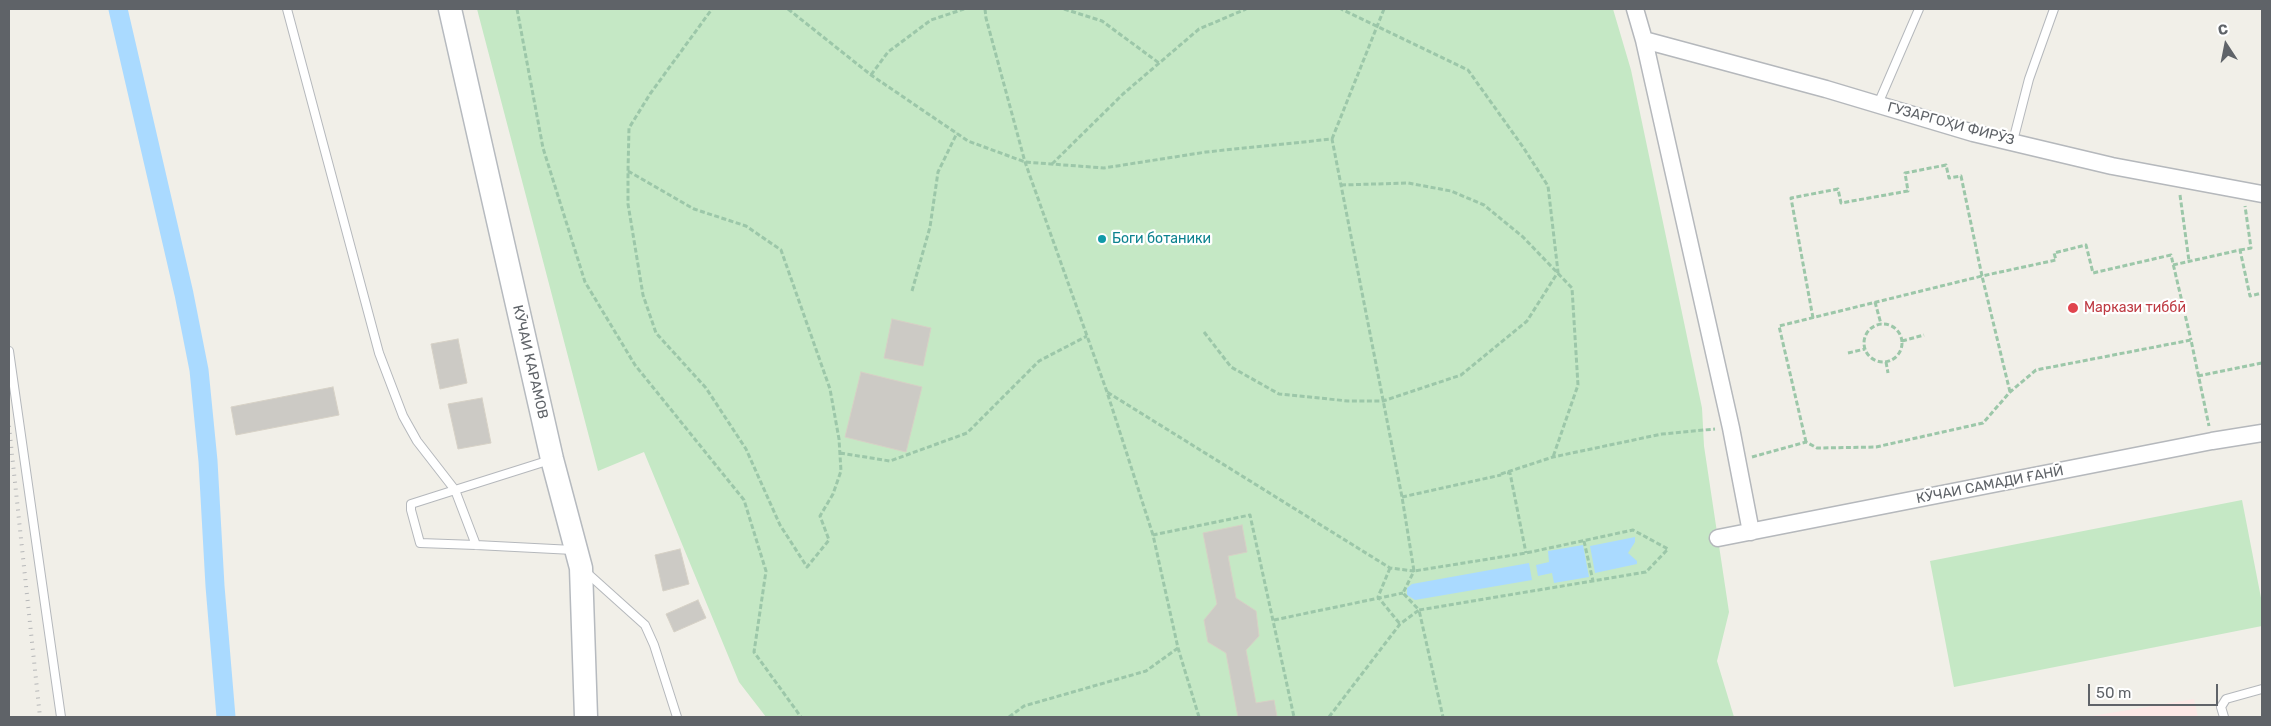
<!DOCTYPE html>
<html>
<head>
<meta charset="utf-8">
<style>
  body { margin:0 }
  #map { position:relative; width:2271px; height:726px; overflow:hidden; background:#f1efe8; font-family:Rubik,sans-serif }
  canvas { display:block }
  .frame { position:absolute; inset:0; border:10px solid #5f6368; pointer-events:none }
  .north { position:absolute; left:2201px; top:20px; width:50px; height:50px; -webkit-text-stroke:4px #fff; paint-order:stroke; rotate:349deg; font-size:14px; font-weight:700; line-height:20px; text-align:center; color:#5f6368 }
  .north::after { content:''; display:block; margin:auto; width:18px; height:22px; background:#5f6368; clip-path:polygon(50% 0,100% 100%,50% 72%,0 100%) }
  .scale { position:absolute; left:2088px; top:684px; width:130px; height:22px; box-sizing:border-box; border:2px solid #5f6368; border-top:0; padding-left:6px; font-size:15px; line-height:18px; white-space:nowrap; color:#5f6368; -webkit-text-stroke:4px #fff; paint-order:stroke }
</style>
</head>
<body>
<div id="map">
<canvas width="2271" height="726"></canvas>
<div class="frame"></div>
<div class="north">С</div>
<div class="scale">50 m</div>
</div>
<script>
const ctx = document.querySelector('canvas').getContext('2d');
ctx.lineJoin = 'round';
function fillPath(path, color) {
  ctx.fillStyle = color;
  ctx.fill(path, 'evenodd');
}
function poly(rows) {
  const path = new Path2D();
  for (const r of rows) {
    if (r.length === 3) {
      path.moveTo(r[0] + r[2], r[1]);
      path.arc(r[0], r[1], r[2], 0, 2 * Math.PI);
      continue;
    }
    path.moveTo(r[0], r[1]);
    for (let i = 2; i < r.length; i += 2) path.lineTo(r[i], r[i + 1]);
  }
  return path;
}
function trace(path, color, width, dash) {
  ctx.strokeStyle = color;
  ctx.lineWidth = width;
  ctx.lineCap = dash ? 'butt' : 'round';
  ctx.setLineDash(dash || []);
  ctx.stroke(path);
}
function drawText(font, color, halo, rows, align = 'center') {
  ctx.font = font + ' Rubik,sans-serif';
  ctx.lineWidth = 4.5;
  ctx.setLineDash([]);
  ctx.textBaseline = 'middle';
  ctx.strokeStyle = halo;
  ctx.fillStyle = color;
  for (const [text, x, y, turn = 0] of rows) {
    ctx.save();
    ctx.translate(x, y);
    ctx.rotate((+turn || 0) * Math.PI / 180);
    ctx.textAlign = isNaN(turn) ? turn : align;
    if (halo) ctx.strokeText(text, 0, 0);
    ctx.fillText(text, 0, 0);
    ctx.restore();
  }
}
fillPath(poly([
  [2194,699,2198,717,2086,717]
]), '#fce8e6');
fillPath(poly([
  [477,9,1613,9,1631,70,1702,408,1704,446,1729,612,1717,661,1734,717,766,717,739,682,644,452,598,471],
  [2242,500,2262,603,2262,626,1954,687,1930,561]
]), '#c5e8c5');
fillPath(poly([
  [1635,537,1635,542,1628,553,1637,561,1637,564,1595,573,1590,546],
  [1583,545,1589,577,1554,583,1552,573,1538,576,1536,565,1549,562,1548,551],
  [1529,563,1532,580,1415,600,1407,595,1407,588,1412,584]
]), '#aadaff');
trace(poly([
  [118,9,184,294,199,370,208,461,215,586,226,717]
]), '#aadaff', 19);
const building = poly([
  [892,319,931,328,923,366,884,358,892,319],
  [458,339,467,383,440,389,431,344,458,339],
  [861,372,922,387,906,452,845,437,861,372],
  [333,387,339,415,236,435,231,407,333,387],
  [482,398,491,443,458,449,448,404,482,398],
  [1242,525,1247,552,1228,556,1236,598,1256,611,1259,636,1246,650,1256,703,1274,700,1277,717,1238,717,1226,653,1208,642,1204,620,1217,604,1203,533,1242,525],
  [680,549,689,584,663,591,655,555,680,549],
  [698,600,706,618,674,632,666,614,698,600]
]);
fillPath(building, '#cccac5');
trace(building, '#d6d1c6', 1);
const lane = poly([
  [287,9,379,353,403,416,417,441,455,490,550,460],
  [1878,104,1919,9],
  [2013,141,2029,79,2054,9],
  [9,351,61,717],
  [476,545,455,490,411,504,411,510,420,543,476,545,573,550],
  [586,572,645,625,654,645,677,717],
  [2224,717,2221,707,2226,699,2262,689]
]);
const street = poly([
  [1635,9,1644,40,1731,428,1751,532],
  [1644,40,1826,89,1973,133,2112,166,2262,194],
  [1718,538,2212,441,2262,433]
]);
const secondary = poly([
  [450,9,552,459,581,568,586,717]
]);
trace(lane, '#b5b8bc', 10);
trace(street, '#b5b8bc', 19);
trace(secondary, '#b6babf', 25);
trace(poly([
  [517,9,543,148,585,282,635,365,744,500,766,571,754,652,801,717],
  [788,9,871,75,968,141,1025,162,1104,168,1206,152,1332,139,1402,497,1414,571,1526,553,1633,530,1668,549,1646,572,1419,610,1403,593,1414,571,1390,568,1107,392],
  [985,9,986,18,1025,162,1107,392,1153,535],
  [1064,9,1102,21,1159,63],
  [871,75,888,52,931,20,964,9],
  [1332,139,1384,9],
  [1052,164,1123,94,1199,29,1246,9],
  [628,171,694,209,746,226,781,250,830,389,839,439,841,471,833,494,820,516,829,540,807,567,780,525,746,449,706,388,656,333,643,295,628,204,628,171,629,128,650,94,712,9],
  [1341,185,1408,183,1451,191,1484,205,1523,237,1572,288,1578,385,1553,457],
  [2180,195,2189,261],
  [2240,250,2251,248,2245,206],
  [2173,265,2240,250,2250,296,2262,293],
  [912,291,930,227,938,172,957,133],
  [1875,302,1881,324],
  [1813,318,1791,198,1838,189,1841,203,1908,191,1905,173,1946,165,1949,178,1961,176,1982,276,2056,260,2054,253,2086,245,2093,273,2171,255,2191,340],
  [1883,343,19],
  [1204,332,1231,367,1279,394,1348,401,1383,401,1461,375,1527,321,1558,272,1548,186,1523,147,1468,70,1341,9],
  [1902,341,1924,335],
  [1848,353,1865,349],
  [1886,362,1888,373],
  [2198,376,2262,363],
  [1806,442,1779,326,1982,276,2010,392],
  [840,453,890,461,967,433,1039,361,1087,336],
  [1752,457,1806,442,1817,448,1876,447,1983,423,2010,392,2036,370,2191,340,2209,426],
  [1507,473,1510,473,1526,553],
  [1501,474,1553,457,1662,434,1715,429],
  [1402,497,1501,475],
  [1584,541,1593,581],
  [1390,568,1378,597,1400,624],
  [1274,620,1403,593],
  [1009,717,1024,706,1146,671,1178,648],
  [1199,717,1178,648,1153,535,1250,515,1294,717],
  [1329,717,1400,624,1419,610,1443,717]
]), '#9cc7a9', 3, [5, 2.5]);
trace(lane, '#fff', 8);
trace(street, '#fff', 16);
trace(secondary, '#fff', 22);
trace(poly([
  [9,426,40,717]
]), '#b6b7b8', 4, [1, 6]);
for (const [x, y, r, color] of [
  [1102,239,5,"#0f9aa8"],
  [2073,308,6,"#e0444e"]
]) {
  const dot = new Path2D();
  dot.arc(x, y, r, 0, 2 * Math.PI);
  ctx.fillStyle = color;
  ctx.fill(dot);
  trace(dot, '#fff', 2);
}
drawText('14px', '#5f6368', '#fff', [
  ["ГУЗАРГОҲИ ФИРӮЗ",1951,124,15],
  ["КӮЧАИ КАРАМОВ",530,362,77],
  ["КӮЧАИ САМАДИ ҒАНӢ",1990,485,-11]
]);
drawText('14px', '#0d838f', '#fff', [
  ["Боги ботаники",1112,239]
], 'left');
drawText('14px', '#be3a42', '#fff', [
  ["Маркази тиббӣ",2084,308]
], 'left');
</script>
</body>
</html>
